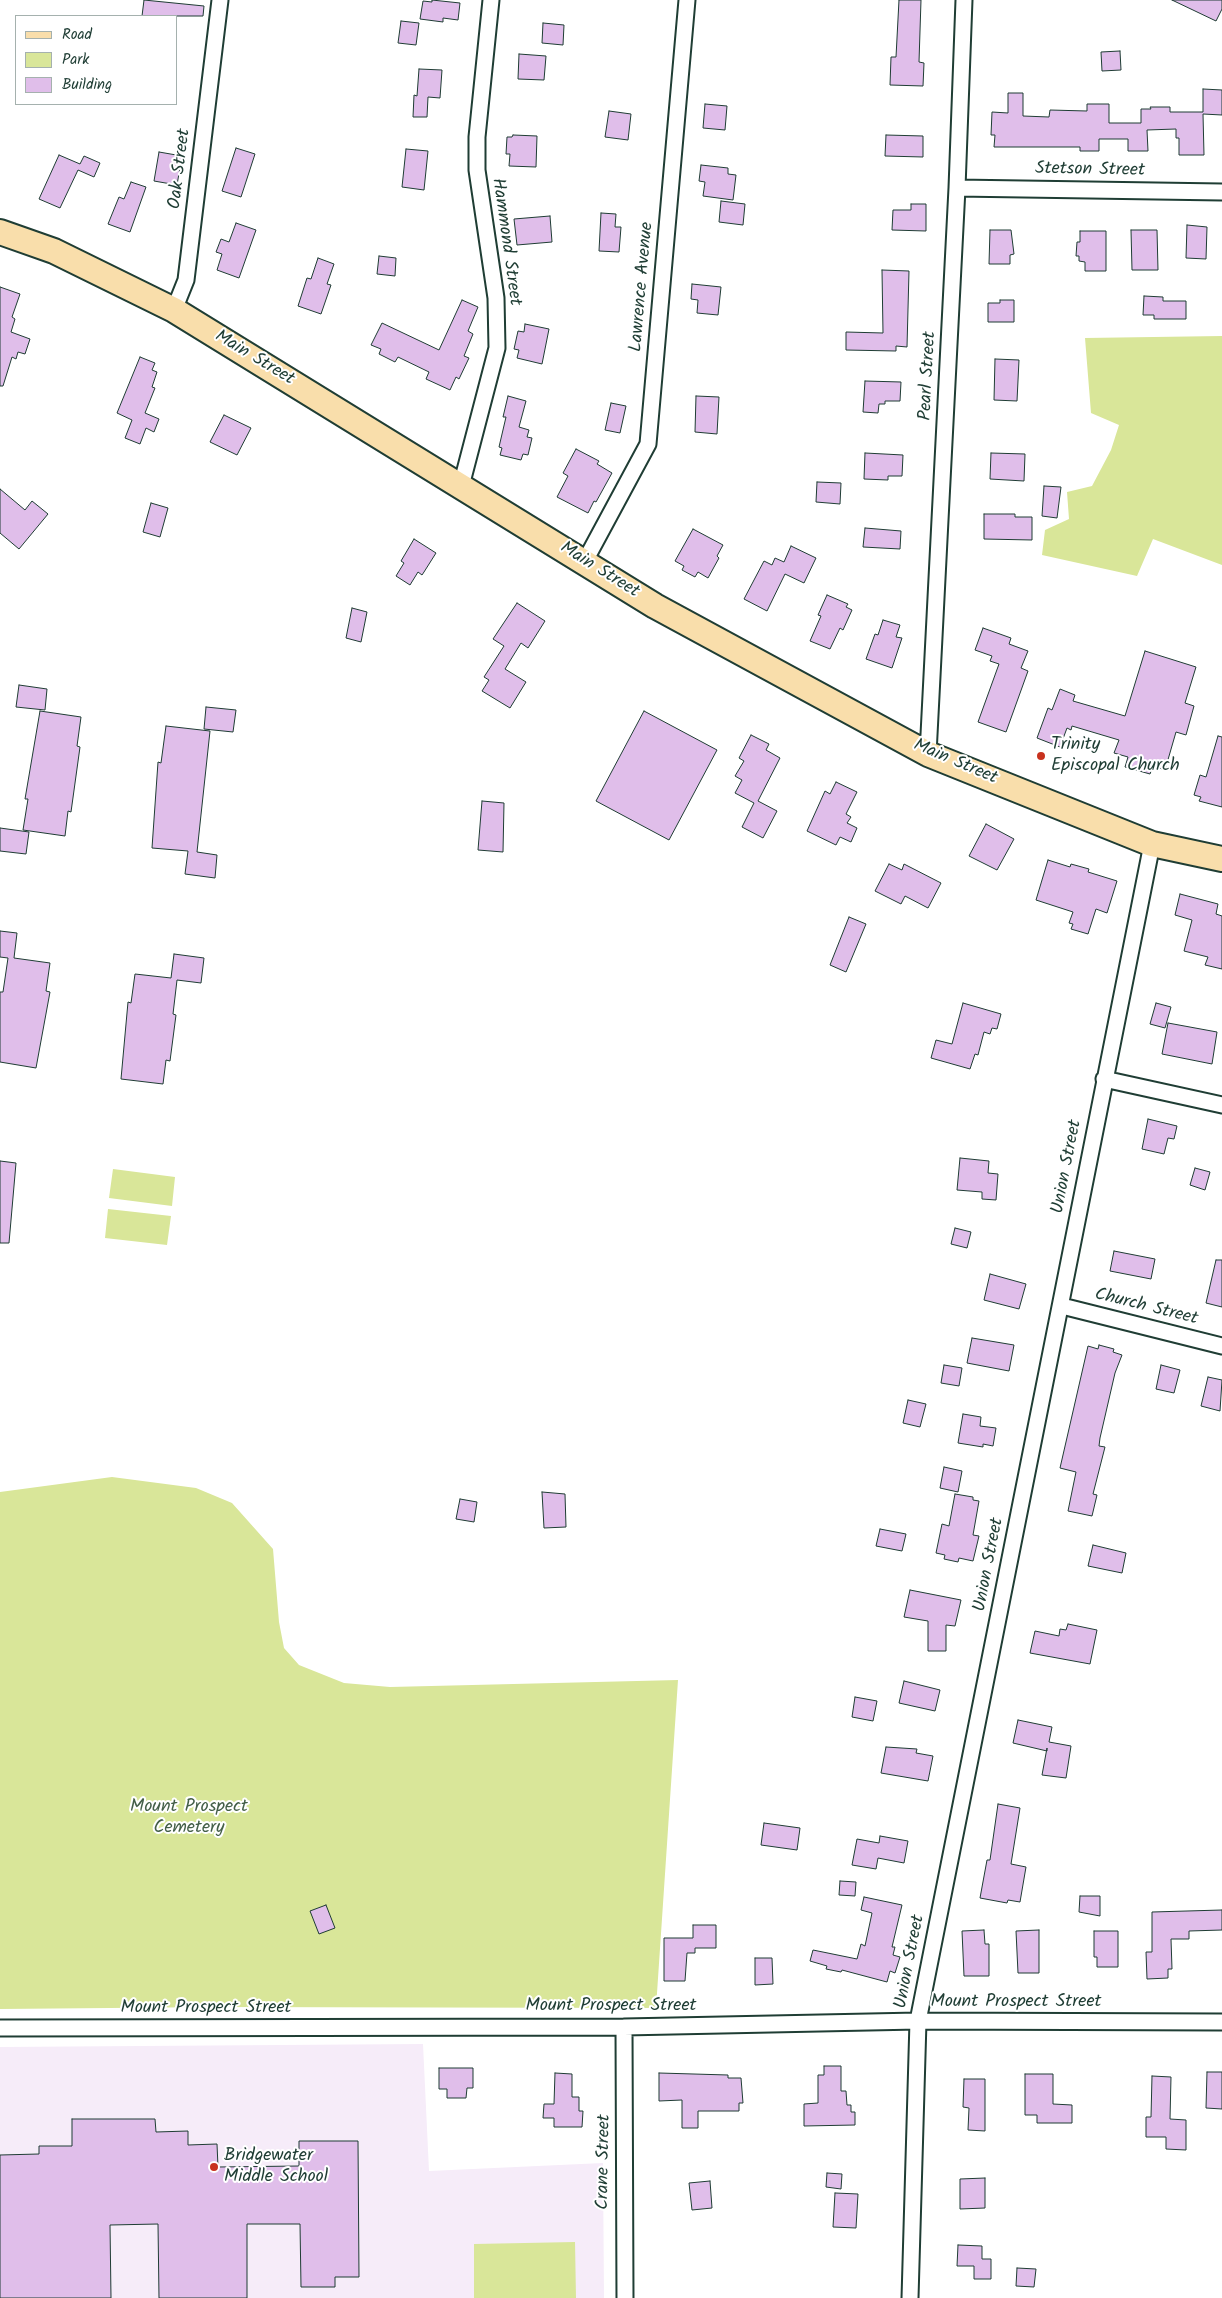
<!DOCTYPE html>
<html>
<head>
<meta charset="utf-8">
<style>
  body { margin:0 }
  #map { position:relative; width:1222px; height:2298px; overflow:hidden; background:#fff; font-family:Kalam,sans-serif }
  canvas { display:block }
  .legend { position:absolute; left:15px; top:15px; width:162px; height:90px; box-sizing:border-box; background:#fff; border:1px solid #a5b1ae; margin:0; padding:6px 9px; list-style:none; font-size:15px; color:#1f3d34 }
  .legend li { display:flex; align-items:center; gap:10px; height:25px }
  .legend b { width:25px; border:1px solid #a5b1ae }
</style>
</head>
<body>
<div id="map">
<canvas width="1222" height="2298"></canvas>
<ul class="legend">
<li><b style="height:6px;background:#f9deab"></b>Road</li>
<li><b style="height:14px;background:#d9e699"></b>Park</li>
<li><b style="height:14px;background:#e0beea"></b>Building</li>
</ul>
</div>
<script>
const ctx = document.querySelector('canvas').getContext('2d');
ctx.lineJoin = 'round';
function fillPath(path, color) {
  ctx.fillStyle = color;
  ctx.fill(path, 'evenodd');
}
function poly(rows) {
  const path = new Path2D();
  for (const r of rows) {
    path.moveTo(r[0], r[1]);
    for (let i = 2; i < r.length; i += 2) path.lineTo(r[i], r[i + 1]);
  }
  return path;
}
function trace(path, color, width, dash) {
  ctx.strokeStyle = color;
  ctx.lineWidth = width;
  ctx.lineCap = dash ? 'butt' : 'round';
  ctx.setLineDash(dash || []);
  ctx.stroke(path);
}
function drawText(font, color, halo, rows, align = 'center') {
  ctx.font = font + ' Kalam,sans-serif';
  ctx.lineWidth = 4;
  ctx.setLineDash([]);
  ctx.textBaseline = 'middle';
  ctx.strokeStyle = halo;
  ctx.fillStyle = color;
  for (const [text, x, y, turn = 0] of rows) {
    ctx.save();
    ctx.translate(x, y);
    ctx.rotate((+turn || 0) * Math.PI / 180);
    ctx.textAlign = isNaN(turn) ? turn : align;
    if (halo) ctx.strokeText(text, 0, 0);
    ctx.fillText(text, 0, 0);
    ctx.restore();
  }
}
fillPath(poly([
  [423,2044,429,2171,603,2163,604,2298,0,2298,0,2047]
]), '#f6ecf9');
fillPath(poly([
  [1222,336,1222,565,1153,539,1137,576,1042,555,1045,530,1069,519,1067,492,1092,486,1111,450,1119,425,1091,413,1085,338],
  [113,1169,175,1177,172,1206,109,1198],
  [108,1209,171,1216,167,1245,105,1238],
  [112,1477,196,1488,232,1503,273,1549,279,1622,284,1648,299,1665,344,1683,390,1687,678,1680,656,2008,220,2007,0,2009,0,1492],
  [575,2242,576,2298,474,2298,474,2244]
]), '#d9e699');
const building = poly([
  [144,0,204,6,203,16,142,16,144,0],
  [432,0,460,3,458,20,443,18,443,22,420,19,423,1,432,2,432,0],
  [899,0,921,0,919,62,924,63,923,86,890,85,891,57,896,57,899,0],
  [1172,0,1222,0,1222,9,1216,21,1172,0],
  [401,21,419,23,416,45,398,43,401,21],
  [543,23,564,25,563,45,542,43,543,23],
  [1120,51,1121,70,1102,71,1101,52,1120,51],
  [519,54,546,56,544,80,518,79,519,54],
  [419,69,442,70,440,98,428,97,427,117,413,117,414,95,417,96,419,69],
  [1203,89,1222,90,1222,115,1203,114,1204,155,1179,155,1179,138,1176,138,1176,129,1147,130,1148,151,1128,151,1128,139,1099,139,1099,151,1080,151,1080,147,994,147,995,135,991,135,992,112,1008,113,1008,93,1023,93,1023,116,1049,117,1050,110,1087,111,1087,104,1109,104,1109,123,1141,123,1141,109,1151,109,1150,107,1170,107,1170,112,1203,112,1203,89],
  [705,104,727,106,725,130,703,128,705,104],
  [609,111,631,114,628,140,605,137,609,111],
  [513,135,537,136,536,167,509,166,510,154,506,154,507,137,512,137,513,135],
  [886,135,923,136,923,157,885,156,886,135],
  [236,148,255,154,241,197,222,191,236,148],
  [406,149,428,151,424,190,402,187,406,149],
  [159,152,182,156,177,185,154,181,159,152],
  [59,155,80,164,84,156,100,163,94,177,78,170,60,208,39,199,59,155],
  [701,165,728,168,728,174,736,175,733,200,703,196,705,182,699,181,701,165],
  [131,182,146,187,130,232,108,224,119,197,124,199,131,182],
  [721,201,745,204,743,225,719,222,721,201],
  [911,204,926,204,926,231,892,230,893,210,911,210,911,204],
  [601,213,616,214,615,227,621,227,619,252,599,251,601,213],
  [550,216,552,242,517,245,514,219,550,216],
  [236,223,256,230,239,278,217,270,222,254,216,252,221,239,229,242,236,223],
  [1187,225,1207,227,1206,259,1186,258,1187,225],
  [990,230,1011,230,1014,254,1010,255,1010,264,989,264,990,230],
  [1131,230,1157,230,1158,270,1132,270,1131,230],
  [1080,231,1106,231,1106,271,1085,271,1085,262,1079,261,1079,256,1076,256,1077,242,1080,242,1080,231],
  [379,256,396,258,395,276,377,274,379,256],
  [318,258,334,264,327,284,331,285,321,314,298,306,307,278,311,279,318,258],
  [882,270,909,271,907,347,896,346,896,351,846,350,846,332,883,333,882,270],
  [692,284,721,287,718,315,697,313,698,300,691,299,692,284],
  [0,287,20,294,12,317,15,319,11,332,30,339,25,354,18,352,16,359,12,357,3,386,0,386,0,287],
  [1144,296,1163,297,1163,301,1186,301,1186,319,1154,319,1154,315,1143,315,1144,296],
  [462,300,478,307,468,331,473,334,464,356,469,358,459,379,456,377,450,390,426,379,429,372,398,357,395,362,379,354,381,349,371,345,382,323,439,350,462,300],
  [1000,300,1014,300,1014,322,988,322,988,303,1000,303,1000,300],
  [525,324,549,329,542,364,517,358,519,350,514,349,518,331,524,332,525,324],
  [140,357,155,363,152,370,157,372,152,387,155,388,145,413,159,419,154,432,146,428,140,444,125,438,132,420,117,413,140,357],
  [995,359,1019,360,1017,401,994,400,995,359],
  [865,381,901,382,900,401,885,401,885,404,879,404,878,413,863,412,865,381],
  [508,396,526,401,519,427,529,430,527,437,532,438,528,455,523,454,521,460,500,455,502,448,499,447,506,417,503,417,508,396],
  [696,396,719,397,717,434,695,432,696,396],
  [611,403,626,406,620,433,605,430,611,403],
  [224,415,251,428,237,455,210,442,224,415],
  [576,449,599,461,597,464,612,473,596,502,594,501,588,513,557,497,568,476,563,473,576,449],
  [865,453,903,455,902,476,888,476,888,480,864,479,865,453],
  [991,453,1025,454,1024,481,990,479,991,453],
  [817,482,841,483,840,504,816,502,817,482],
  [1044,486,1061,487,1057,518,1042,516,1044,486],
  [0,489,25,510,32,501,48,514,19,549,0,533,0,489],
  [151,503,168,508,160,537,143,532,151,503],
  [984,514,1015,514,1015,517,1032,517,1032,540,984,539,984,514],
  [865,528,901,531,900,549,863,547,865,528],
  [693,529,723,545,717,556,719,558,708,578,698,572,695,577,682,570,684,566,675,561,693,529],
  [414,539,436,553,424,572,422,575,418,572,410,585,396,576,404,563,401,561,414,539],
  [791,546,816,558,804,583,785,574,767,611,744,599,764,561,772,565,775,558,784,562,791,546],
  [827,595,848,604,846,607,852,610,843,630,840,628,830,649,810,641,821,616,818,615,827,595],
  [517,603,545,621,528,648,521,643,505,669,526,682,510,708,482,691,489,680,484,677,504,646,493,639,517,603],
  [352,608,367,612,361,642,346,638,352,608],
  [883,620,900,625,896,637,902,638,892,668,866,659,875,634,878,635,883,620],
  [983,628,1011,638,1009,644,1028,651,1021,668,1028,671,1006,732,978,722,999,664,990,661,992,656,975,650,983,628],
  [1145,651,1196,667,1185,703,1194,706,1186,735,1176,732,1165,770,1153,766,1150,774,1125,767,1128,757,1114,753,1119,740,1072,726,1071,730,1067,728,1060,747,1037,738,1048,708,1052,710,1060,689,1075,695,1073,701,1125,716,1145,651],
  [19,685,47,689,45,710,16,707,19,685],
  [206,707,236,710,233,732,204,729,206,707],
  [40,711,81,717,77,746,80,747,71,812,68,811,65,836,23,830,28,799,25,799,40,711],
  [644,711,717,750,669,840,596,801,644,711],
  [166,726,210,731,197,852,217,855,215,878,185,874,188,851,152,848,158,762,161,763,166,726],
  [751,735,769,744,766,750,780,758,758,801,777,811,763,838,742,827,754,803,735,793,742,780,735,776,744,761,739,758,751,735],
  [1218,736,1222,737,1222,807,1199,801,1201,797,1194,795,1200,775,1206,777,1218,736],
  [836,782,857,792,846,814,851,817,847,823,857,828,851,842,840,837,836,845,807,831,825,791,830,794,836,782],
  [482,801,504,803,503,852,478,850,482,801],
  [986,824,1014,839,997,870,969,856,986,824],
  [0,828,29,832,26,854,0,851,0,828],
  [1048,860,1070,867,1071,864,1089,869,1088,872,1117,881,1107,913,1096,909,1088,934,1071,929,1073,924,1069,923,1073,912,1036,900,1048,860],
  [889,864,902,870,904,864,941,883,928,908,905,896,901,904,875,891,889,864],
  [1180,894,1218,904,1216,914,1222,916,1222,969,1205,965,1208,957,1184,951,1192,920,1175,915,1180,894],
  [849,917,866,924,846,972,830,965,849,917],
  [0,931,17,933,14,958,50,963,46,991,50,992,36,1068,0,1062,0,992,3,992,8,958,0,957,0,931],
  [174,954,204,958,201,983,177,980,173,1014,176,1015,170,1061,166,1060,163,1084,121,1079,128,1002,131,1003,135,974,171,978,174,954],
  [963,1003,1001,1014,997,1029,992,1028,990,1034,984,1032,978,1055,975,1054,970,1069,931,1058,936,1040,952,1044,963,1003],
  [1156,1003,1171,1007,1165,1028,1150,1024,1156,1003],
  [1168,1023,1217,1032,1212,1064,1162,1054,1168,1023],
  [1148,1119,1177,1126,1174,1139,1168,1138,1164,1154,1142,1149,1148,1119],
  [960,1158,989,1161,988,1173,998,1174,996,1200,982,1199,982,1192,957,1190,960,1158],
  [0,1161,16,1163,9,1243,0,1243,0,1161],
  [1195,1168,1210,1172,1205,1190,1190,1185,1195,1168],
  [955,1228,971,1232,967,1248,951,1244,955,1228],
  [1114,1251,1155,1259,1151,1279,1110,1271,1114,1251],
  [1216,1260,1222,1260,1222,1307,1206,1303,1216,1260],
  [990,1274,1026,1284,1019,1309,984,1300,990,1274],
  [972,1338,1014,1345,1009,1371,967,1363,972,1338],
  [1099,1345,1114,1349,1113,1352,1122,1355,1115,1373,1100,1438,1099,1446,1105,1447,1093,1494,1097,1495,1092,1516,1068,1511,1076,1472,1060,1468,1088,1346,1098,1349,1099,1345],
  [944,1365,962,1368,959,1386,941,1383,944,1365],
  [1161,1365,1180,1370,1174,1393,1156,1389,1161,1365],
  [1208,1377,1222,1380,1220,1411,1201,1406,1208,1377],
  [908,1400,926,1404,920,1427,903,1423,908,1400],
  [963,1414,981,1417,980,1426,996,1428,993,1446,983,1444,983,1447,958,1443,963,1414],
  [944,1467,962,1471,958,1492,940,1488,944,1467],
  [542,1492,565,1494,566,1527,544,1528,542,1492],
  [955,1494,973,1497,973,1500,979,1501,973,1535,979,1536,973,1561,959,1558,958,1562,944,1559,945,1555,936,1553,942,1524,949,1526,955,1494],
  [460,1499,477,1502,474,1522,456,1519,460,1499],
  [880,1529,906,1534,902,1551,876,1546,880,1529],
  [1093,1545,1126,1553,1122,1573,1088,1566,1093,1545],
  [910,1590,961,1600,955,1626,946,1625,946,1651,928,1651,928,1621,904,1617,910,1590],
  [1068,1624,1097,1630,1090,1664,1030,1653,1035,1631,1059,1636,1060,1629,1066,1630,1068,1624],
  [904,1681,940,1690,935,1711,899,1703,904,1681],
  [855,1697,877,1701,873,1721,852,1717,855,1697],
  [1018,1720,1052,1727,1049,1742,1071,1746,1066,1778,1042,1775,1047,1748,1047,1751,1013,1743,1018,1720],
  [886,1747,917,1749,916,1753,933,1756,928,1781,881,1773,886,1747],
  [998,1804,1020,1808,1011,1864,1026,1867,1020,1902,1008,1900,1007,1903,980,1898,987,1860,990,1860,998,1804],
  [764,1823,800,1828,797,1850,761,1845,764,1823],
  [880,1836,908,1841,904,1863,878,1858,876,1869,852,1865,857,1839,879,1843,880,1836],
  [840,1881,856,1882,855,1896,839,1895,840,1881],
  [1080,1896,1100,1896,1100,1916,1079,1912,1080,1896],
  [864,1897,902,1905,892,1947,895,1947,893,1955,900,1957,895,1973,890,1971,887,1982,842,1970,841,1972,826,1969,827,1966,810,1961,813,1950,857,1959,861,1944,865,1946,872,1913,861,1910,864,1897],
  [326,1905,335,1928,319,1934,310,1911,326,1905],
  [1222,1910,1222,1930,1189,1931,1189,1939,1171,1939,1172,1969,1168,1969,1168,1978,1147,1979,1146,1952,1152,1952,1152,1912,1222,1910],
  [693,1925,716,1925,716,1948,695,1948,695,1953,687,1953,685,1981,664,1981,664,1938,693,1938,693,1925],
  [984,1930,985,1944,989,1944,989,1976,964,1976,962,1931,984,1930],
  [1039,1930,1039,1973,1018,1973,1016,1931,1039,1930],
  [1094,1931,1118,1931,1118,1967,1097,1967,1097,1957,1094,1957,1094,1931],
  [755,1958,772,1958,773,1984,755,1985,755,1958],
  [824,2066,841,2066,841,2091,846,2091,847,2105,851,2105,851,2112,855,2112,855,2125,804,2126,804,2104,818,2103,818,2075,824,2075,824,2066],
  [439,2068,473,2068,473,2088,467,2088,466,2098,447,2098,447,2089,439,2089,439,2068],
  [1207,2072,1222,2072,1222,2109,1206,2108,1207,2072],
  [555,2073,572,2074,572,2097,579,2097,579,2111,583,2111,582,2127,554,2127,554,2118,543,2118,544,2104,554,2104,555,2073],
  [659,2073,728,2075,728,2078,741,2078,743,2103,739,2103,739,2111,698,2111,698,2128,682,2128,682,2100,659,2101,659,2073],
  [1025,2074,1053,2074,1053,2104,1072,2105,1072,2123,1037,2123,1037,2115,1025,2115,1025,2074],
  [1152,2076,1171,2077,1170,2119,1186,2120,1186,2150,1166,2149,1166,2137,1146,2137,1146,2117,1151,2117,1152,2076],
  [964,2079,985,2079,985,2131,968,2130,969,2108,963,2107,964,2079],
  [72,2119,155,2119,156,2132,188,2131,188,2145,217,2144,218,2167,299,2166,299,2141,358,2141,359,2277,335,2277,335,2287,301,2287,300,2224,247,2224,247,2298,159,2298,158,2224,110,2225,111,2298,0,2298,0,2155,39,2154,39,2146,72,2146,72,2119],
  [827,2173,842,2174,841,2189,826,2187,827,2173],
  [985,2178,985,2208,960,2209,960,2179,985,2178],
  [710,2181,712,2208,692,2210,689,2183,710,2181],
  [835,2193,858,2194,856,2228,833,2227,835,2193],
  [958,2245,982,2246,982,2259,991,2259,991,2279,974,2279,974,2266,957,2266,958,2245],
  [1017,2268,1036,2269,1034,2287,1016,2286,1017,2268]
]);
fillPath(building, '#e0beea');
trace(building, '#1f3d34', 1);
const minor = poly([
  [957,188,1222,192],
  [174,310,186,280,220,0],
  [461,486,497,348,496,298,477,170,477,137,491,0],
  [585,561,648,444,687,0],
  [928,754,957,188,964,0],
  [1104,1079,1222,1105],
  [1062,1306,1222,1346],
  [624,2027,625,2298],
  [0,2028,624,2027,918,2021,1222,2022],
  [910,2298,918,2021,1152,844]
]);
const primary = poly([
  [0,232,54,251,174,310,655,606,928,754,1152,844,1222,859]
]);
trace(minor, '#1f3d34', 19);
trace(primary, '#1f3d34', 28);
trace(minor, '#fff', 15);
trace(primary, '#f9deab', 24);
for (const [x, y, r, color] of [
  [1041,756,5,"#c8321e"],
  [214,2167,5,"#c8321e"]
]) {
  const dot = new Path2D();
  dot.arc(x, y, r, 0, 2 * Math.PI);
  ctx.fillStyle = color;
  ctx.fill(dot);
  trace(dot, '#fff', 2);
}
drawText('18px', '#1f3d34', '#fff', [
  ["Oak Street",181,169,-83],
  ["Stetson Street",1090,171,1],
  ["Hammond Street",505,242,82],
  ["Lawrence Avenue",643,287,-85],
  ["Main Street",254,359,31],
  ["Pearl Street",929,376,-87],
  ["Main Street",599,571,32],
  ["Main Street",955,763,23],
  ["Union Street",1068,1167,-79],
  ["Church Street",1146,1308,14],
  ["Union Street",990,1565,-79],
  ["Union Street",911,1962,-79],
  ["Mount Prospect Street",1016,2003],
  ["Mount Prospect Street",611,2007],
  ["Mount Prospect Street",206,2009],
  ["Crane Street",605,2162,-89]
]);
drawText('18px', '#1f3d34', '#fff', [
  ["Trinity",1051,746],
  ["Episcopal Church",1051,767],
  ["Bridgewater",224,2157],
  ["Middle School",224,2178]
], 'left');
drawText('18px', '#445f48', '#fff', [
  ["Mount Prospect",189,1808],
  ["Cemetery",189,1829]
]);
</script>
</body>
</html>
